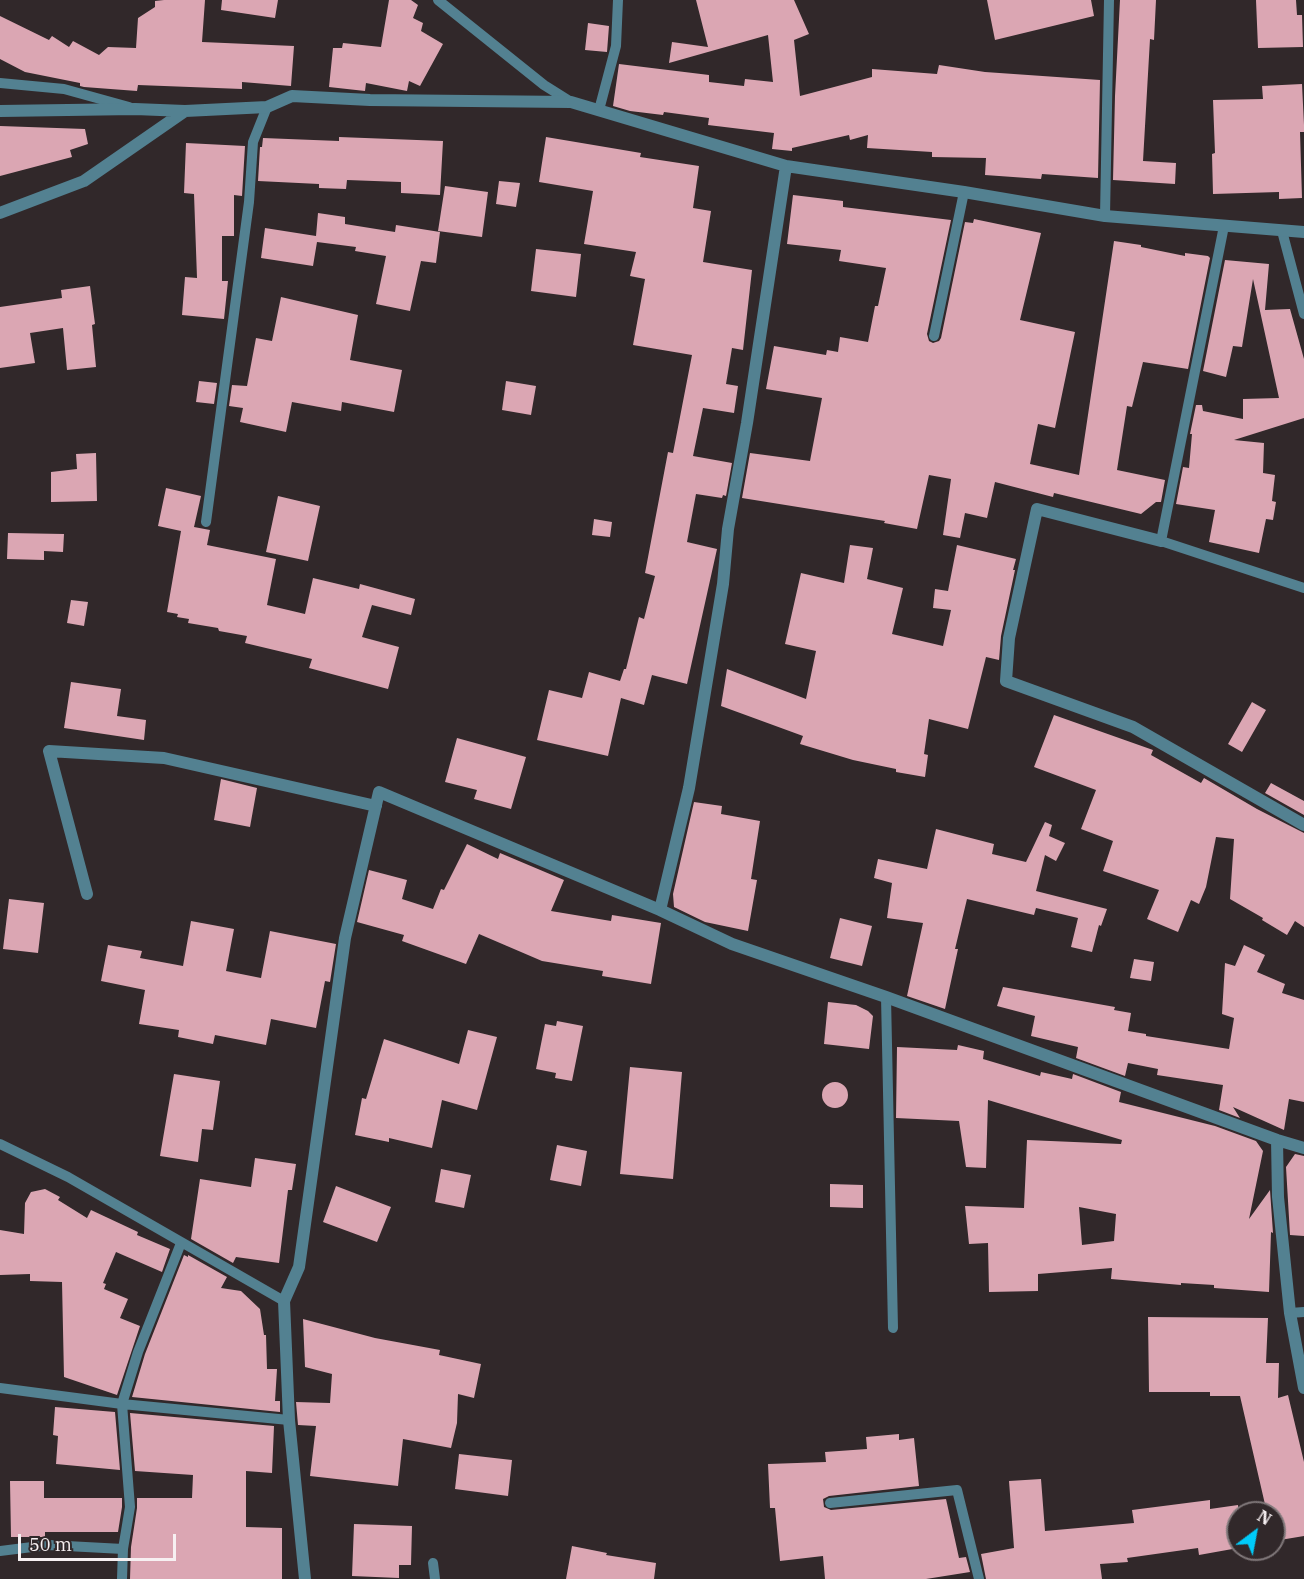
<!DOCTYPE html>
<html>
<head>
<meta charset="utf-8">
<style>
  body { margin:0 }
  #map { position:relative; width:1304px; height:1579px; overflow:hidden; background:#31282a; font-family:"IBM Plex Serif",serif }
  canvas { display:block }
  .north { position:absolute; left:1226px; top:1501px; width:60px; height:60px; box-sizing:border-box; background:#31282a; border:2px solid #80787a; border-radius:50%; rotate:32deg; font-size:16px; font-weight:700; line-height:24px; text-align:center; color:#f7f0f2 }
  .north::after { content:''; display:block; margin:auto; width:21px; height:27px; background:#00cbf9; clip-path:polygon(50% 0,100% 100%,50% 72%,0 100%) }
  .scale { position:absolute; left:18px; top:1534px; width:158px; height:27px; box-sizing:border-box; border:3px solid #f7f0f2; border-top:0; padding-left:8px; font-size:18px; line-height:21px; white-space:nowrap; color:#f7f0f2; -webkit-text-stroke:4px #31282a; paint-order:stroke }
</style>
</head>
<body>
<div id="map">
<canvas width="1304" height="1579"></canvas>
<div class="north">N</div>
<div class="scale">50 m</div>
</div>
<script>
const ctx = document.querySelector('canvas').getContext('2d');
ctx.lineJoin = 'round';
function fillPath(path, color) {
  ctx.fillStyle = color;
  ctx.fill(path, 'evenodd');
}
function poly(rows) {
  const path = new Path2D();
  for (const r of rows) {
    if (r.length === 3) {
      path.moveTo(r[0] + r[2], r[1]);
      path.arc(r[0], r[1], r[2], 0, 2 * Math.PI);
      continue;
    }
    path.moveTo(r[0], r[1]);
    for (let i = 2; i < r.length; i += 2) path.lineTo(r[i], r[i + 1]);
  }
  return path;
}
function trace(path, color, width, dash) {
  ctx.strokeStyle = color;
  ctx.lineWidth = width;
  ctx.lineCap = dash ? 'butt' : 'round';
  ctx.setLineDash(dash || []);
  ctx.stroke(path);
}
fillPath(poly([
  [164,0,205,0,202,42,294,46,291,86,242,82,242,89,138,85,137,91,84,87,80,86,80,83,25,72,0,59,0,16,49,40,52,36,69,47,73,41,99,55,108,47,136,48,138,18,155,7,155,1],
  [222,0,278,0,275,18,221,10],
  [389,0,411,0,418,5,413,18,423,23,421,31,443,44,420,86,409,81,407,91,366,83,365,91,329,87,333,48,342,48,343,43,381,47],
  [696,0,794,0,809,34,794,40,800,96,872,77,872,69,937,74,939,65,985,72,1100,80,1098,178,1042,174,1041,179,985,175,986,158,932,157,932,152,867,148,868,135,850,140,849,135,792,148,792,151,772,149,774,133,708,125,709,118,664,112,663,115,630,111,613,106,619,64,709,75,709,82,744,86,745,79,773,82,768,35,669,63,672,42,708,47],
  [987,0,1091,0,1094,16,995,40],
  [1120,0,1156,0,1154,40,1150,39,1143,161,1176,163,1175,184,1113,180,1115,96],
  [1256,0,1296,0,1297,15,1302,15,1303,47,1258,48],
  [588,23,609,26,607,52,585,50],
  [1302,84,1304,125,1304,132,1300,132,1302,198,1279,199,1279,192,1213,194,1212,154,1215,153,1213,100,1263,99,1262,86],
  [0,126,85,129,88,144,70,150,72,157,0,176],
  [339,137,443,141,440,195,401,193,401,182,347,180,346,189,319,188,319,184,258,181,260,147,262,147,263,138,339,141],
  [546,137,641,153,640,157,699,166,693,208,711,211,703,262,752,270,743,350,732,348,726,384,738,386,734,413,703,408,693,456,732,463,726,496,723,495,722,498,696,494,687,542,717,549,687,684,652,675,644,705,621,698,608,756,537,740,549,690,582,698,589,672,620,681,624,669,626,669,639,617,644,619,655,576,645,573,668,452,673,453,692,355,633,345,645,279,630,276,636,252,584,244,593,191,539,182],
  [186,143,245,146,242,196,234,195,234,236,222,236,222,281,228,281,224,319,182,315,185,277,197,278,194,194,184,193],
  [499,181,520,183,516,207,496,204],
  [445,186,488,192,482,237,438,231],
  [793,195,843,201,843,207,951,220,927,334,929,341,933,343,939,341,941,338,965,222,973,223,974,219,1041,233,1020,320,1075,332,1055,428,1038,424,1030,464,1079,475,1114,241,1141,245,1141,247,1185,256,1185,253,1208,256,1210,258,1188,369,1143,362,1132,407,1127,406,1117,470,1165,480,1161,502,1156,502,1141,514,1054,493,1053,497,995,482,987,518,965,513,960,538,943,535,951,479,929,475,917,529,884,523,885,521,742,498,750,453,810,461,822,398,766,389,774,346,826,355,827,350,838,352,840,337,868,342,875,306,878,306,886,268,839,261,841,250,787,244],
  [318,213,345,217,345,224,395,232,396,225,440,232,436,263,421,261,410,311,376,304,386,256,355,251,356,247,317,242,313,266,261,258,265,228,316,236],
  [536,249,581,254,576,297,531,291],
  [1225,260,1269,264,1265,310,1290,309,1304,359,1304,418,1234,440,1264,443,1263,473,1275,475,1272,501,1276,502,1273,520,1266,519,1259,553,1209,542,1215,510,1176,504,1183,467,1189,468,1192,434,1190,434,1196,405,1202,405,1203,411,1243,419,1243,399,1279,398,1253,279,1242,347,1233,346,1226,377,1203,371],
  [90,286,95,324,92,325,96,367,67,370,63,328,30,333,35,363,0,368,0,307,62,298,61,290],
  [281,297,358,315,350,360,402,370,394,412,342,402,341,411,292,402,286,432,240,422,243,408,229,406,232,385,247,386,256,338,272,341],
  [199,381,217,383,214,404,196,402],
  [506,381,536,386,531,415,502,410],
  [96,453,97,501,51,502,51,472,77,469,76,454],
  [166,488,201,496,194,527,210,530,207,545,276,559,267,605,305,614,313,578,359,589,360,584,415,599,411,615,372,605,362,637,399,647,388,689,309,668,312,659,245,643,247,636,219,631,218,628,188,623,189,619,177,617,178,614,167,612,181,531,158,526],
  [278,496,320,506,308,561,266,552],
  [594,519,612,522,610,537,592,535],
  [8,533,64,534,63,552,44,551,44,560,7,559],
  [850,545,873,548,867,579,903,588,892,634,943,646,951,610,933,608,935,589,948,591,957,545,1016,559,1013,570,1015,570,1001,636,999,660,986,657,968,729,929,719,924,754,928,755,925,777,896,772,896,769,853,760,800,744,803,736,721,706,727,669,806,699,816,651,785,644,801,573,844,583],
  [71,600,88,602,84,626,67,623],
  [71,682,121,689,117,716,146,720,144,740,64,728],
  [1252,702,1266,710,1242,752,1228,744],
  [1054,715,1153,750,1151,755,1201,783,1204,778,1257,809,1304,833,1304,927,1295,921,1287,935,1262,920,1263,918,1230,899,1234,839,1216,837,1206,887,1199,904,1191,900,1178,932,1147,919,1159,890,1103,871,1113,841,1081,829,1096,790,1034,767],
  [457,738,526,757,511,809,474,799,477,790,445,782],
  [221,779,257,788,250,827,214,820],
  [1271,783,1304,801,1304,815,1265,793],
  [694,802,722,806,721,814,760,821,751,879,757,880,748,931,705,922,674,907,673,894],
  [1045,822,1052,825,1049,836,1065,843,1056,861,1045,855,1036,891,1107,909,1101,926,1099,925,1092,952,1071,947,1078,918,1036,908,1034,915,967,899,955,949,958,949,945,1009,907,996,923,923,887,918,892,883,874,878,878,859,927,869,936,829,994,844,992,854,1026,862],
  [467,844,498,859,500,853,564,880,551,911,611,921,612,915,661,923,651,984,602,976,603,971,542,961,479,934,466,964,402,941,404,935,357,922,369,870,407,880,402,899,433,909,441,889,444,890],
  [9,899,44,903,38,953,3,949],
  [840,918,872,926,862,966,830,958],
  [191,921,234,929,226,971,261,978,270,931,336,944,330,982,325,981,316,1028,271,1019,266,1045,215,1035,213,1044,178,1037,179,1030,139,1024,145,990,101,981,108,945,142,951,140,958,183,966],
  [1244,945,1265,955,1257,972,1285,984,1282,993,1304,1000,1304,1102,1289,1099,1284,1130,1233,1107,1240,1118,1219,1110,1223,1085,1157,1075,1158,1069,1128,1063,1125,1076,1076,1058,1078,1047,1031,1036,1035,1016,997,1006,1003,987,1115,1007,1114,1010,1131,1013,1128,1031,1146,1034,1146,1036,1229,1049,1234,1018,1222,1014,1225,963,1235,966],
  [1134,959,1154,962,1151,981,1130,978],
  [828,1002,856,1005,868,1011,873,1016,869,1049,824,1044],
  [557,1021,583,1026,572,1081,555,1078,556,1073,536,1069,545,1024,556,1026],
  [468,1030,497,1037,477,1110,442,1100,432,1148,389,1138,389,1142,355,1135,362,1098,366,1099,384,1039,459,1064],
  [958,1045,984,1051,983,1059,1040,1076,1041,1072,1072,1079,1073,1074,1121,1092,1119,1102,1215,1126,1256,1141,1263,1151,1249,1219,1270,1190,1273,1233,1271,1232,1269,1292,1214,1288,1214,1285,1181,1283,1181,1285,1111,1279,1112,1268,1038,1274,1038,1291,989,1292,988,1243,969,1244,965,1206,1024,1208,1027,1140,1121,1144,1122,1140,988,1100,986,1168,966,1167,959,1121,896,1118,897,1047,957,1050],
  [1079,1207,1116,1214,1114,1241,1082,1245],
  [630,1067,682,1072,673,1179,620,1174],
  [174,1074,220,1081,213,1130,202,1129,198,1162,160,1156],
  [835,1095,13],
  [557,1145,587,1151,581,1186,550,1180],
  [1295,1154,1304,1156,1304,1236,1290,1235,1286,1167],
  [255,1158,296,1164,292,1190,288,1190,279,1263,236,1257,233,1263,191,1239,200,1179,251,1187],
  [441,1169,471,1175,464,1208,435,1202],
  [830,1184,863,1185,863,1208,830,1207],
  [336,1186,391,1207,377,1242,323,1222],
  [45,1189,60,1197,58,1200,87,1218,91,1210,138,1232,137,1235,170,1249,162,1272,116,1252,103,1283,106,1284,104,1289,128,1299,120,1318,140,1326,117,1395,64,1377,62,1282,30,1281,30,1274,0,1275,0,1230,24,1234,25,1203,31,1192],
  [184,1255,188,1257,188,1255,227,1277,221,1288,241,1291,260,1309,264,1335,266,1335,267,1369,277,1369,275,1401,280,1401,280,1412,132,1397,145,1354],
  [1148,1317,1268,1318,1266,1363,1279,1363,1278,1398,1288,1395,1304,1462,1304,1536,1274,1541,1274,1513,1267,1513,1240,1396,1210,1396,1210,1392,1149,1392],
  [303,1319,375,1338,440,1350,439,1355,481,1364,474,1398,458,1394,457,1423,451,1448,403,1439,398,1486,310,1476,316,1426,298,1425,296,1402,330,1403,332,1374,305,1367],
  [55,1407,115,1412,120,1470,56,1464,58,1436,53,1435],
  [130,1413,274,1426,272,1473,246,1471,246,1527,282,1528,282,1579,130,1579,131,1547,137,1508,137,1498,192,1498,193,1475,135,1471],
  [899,1434,899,1440,914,1438,919,1486,829,1496,823,1499,824,1507,831,1510,946,1499,959,1558,966,1557,970,1572,926,1579,825,1579,823,1556,780,1561,775,1508,770,1508,768,1464,826,1462,825,1452,867,1449,866,1437],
  [459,1454,512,1460,508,1496,455,1489],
  [1041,1479,1045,1531,1134,1523,1132,1510,1210,1500,1210,1509,1238,1505,1238,1548,1199,1555,1198,1548,1127,1558,1128,1562,1100,1564,1102,1579,986,1579,981,1554,1014,1548,1009,1481],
  [10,1481,44,1481,44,1498,122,1498,122,1507,118,1532,45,1532,45,1537,11,1537],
  [354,1524,412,1526,411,1565,399,1565,399,1578,352,1576],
  [572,1546,607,1553,606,1555,656,1563,654,1579,566,1579]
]), '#dba6b3');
trace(poly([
  [438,0,544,85,571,102],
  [0,83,64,89,129,107],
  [599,110,616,46,618,0],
  [1105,216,1109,0],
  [1224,226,1161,541,1304,588],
  [1282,231,1304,314],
  [934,336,964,192],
  [206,522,249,202,253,142,267,107],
  [886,997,893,1328],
  [0,1144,68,1177,284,1301],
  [1290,1313,1304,1312],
  [0,1388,122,1404,289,1420],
  [830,1503,957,1490,979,1579],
  [0,1551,48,1545,123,1549],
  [433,1563,435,1579],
  [122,1579,123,1549,130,1507,122,1404,138,1352,181,1243]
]), '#538191', 10);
trace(poly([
  [0,111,135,109,185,111,267,107,292,96,370,100,571,102,786,166,964,192,1105,216,1304,232],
  [0,213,84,181,185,111],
  [1161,541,1037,509,1009,638,1006,681,1133,727,1304,825],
  [87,894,49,751,164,758,376,806],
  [660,910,689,788,723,584,728,529,747,423,786,166],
  [1277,1140,1278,1197,1290,1313,1304,1388],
  [305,1579,289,1420,284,1301,299,1267,345,938,379,792,660,910,732,944,886,997,1277,1140,1304,1148]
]), '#538191', 12);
</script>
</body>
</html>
